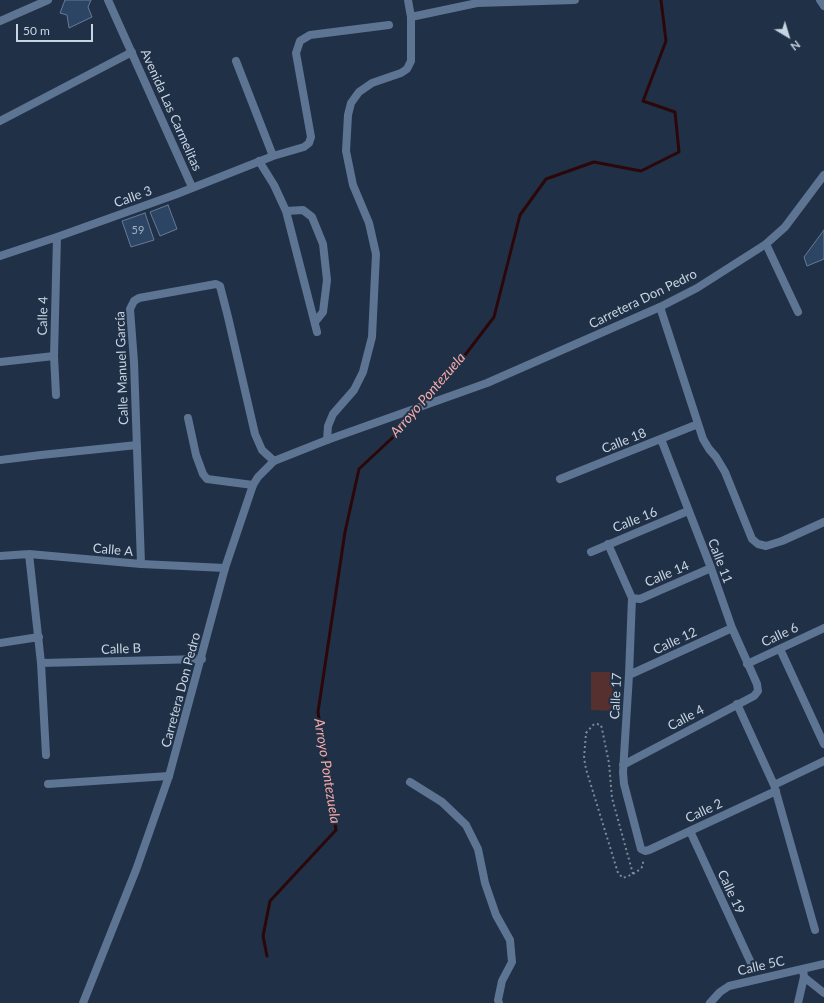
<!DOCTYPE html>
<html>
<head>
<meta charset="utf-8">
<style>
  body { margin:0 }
  #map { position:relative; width:824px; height:1003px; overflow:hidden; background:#203147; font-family:Lato,sans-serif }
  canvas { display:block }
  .north { position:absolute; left:768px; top:16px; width:40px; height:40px; -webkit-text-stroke:3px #203147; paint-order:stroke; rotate:142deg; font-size:11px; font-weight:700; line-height:16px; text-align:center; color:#c9d4e2 }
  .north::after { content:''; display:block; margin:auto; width:14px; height:18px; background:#c9d4e2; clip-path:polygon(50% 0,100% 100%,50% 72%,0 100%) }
  .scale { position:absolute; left:16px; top:24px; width:77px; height:18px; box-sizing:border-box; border:2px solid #c9d4e2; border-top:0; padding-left:5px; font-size:12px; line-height:14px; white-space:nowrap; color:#c9d4e2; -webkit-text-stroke:3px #203147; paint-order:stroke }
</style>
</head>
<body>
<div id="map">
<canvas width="824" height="1003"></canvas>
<div class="north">N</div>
<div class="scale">50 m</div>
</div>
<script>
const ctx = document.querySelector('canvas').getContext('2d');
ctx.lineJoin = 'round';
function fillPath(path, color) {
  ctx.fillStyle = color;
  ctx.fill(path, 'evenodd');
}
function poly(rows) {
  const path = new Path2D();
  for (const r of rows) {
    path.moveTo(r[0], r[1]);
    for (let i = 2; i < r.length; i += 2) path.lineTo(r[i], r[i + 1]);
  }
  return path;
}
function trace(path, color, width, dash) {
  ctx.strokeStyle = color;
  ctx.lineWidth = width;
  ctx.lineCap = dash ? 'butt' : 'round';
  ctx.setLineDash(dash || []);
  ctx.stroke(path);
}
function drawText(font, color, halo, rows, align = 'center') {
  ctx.font = font + ' Lato,sans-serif';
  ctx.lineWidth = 4;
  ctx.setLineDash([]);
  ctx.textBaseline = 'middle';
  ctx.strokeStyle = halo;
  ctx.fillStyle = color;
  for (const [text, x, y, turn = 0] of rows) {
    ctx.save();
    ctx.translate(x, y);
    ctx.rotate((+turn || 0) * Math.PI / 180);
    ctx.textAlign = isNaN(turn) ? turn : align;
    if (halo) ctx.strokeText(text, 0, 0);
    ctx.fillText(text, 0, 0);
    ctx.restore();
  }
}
fillPath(poly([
  [591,672,613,672,612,711,591,710]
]), '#55302f');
trace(poly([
  [423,403,442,379,462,359,494,317,520,215,546,179,594,162,641,171,679,152,675,112,643,101,666,41,661,0],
  [267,956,263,936,270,901,336,830,318,712,345,532,359,469,406,425,417,410]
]), '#2c0709', 3);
const building = poly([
  [65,0,91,0,88,7,92,17,69,28,67,15,60,13,65,0],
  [168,205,177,229,160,236,150,212,168,205],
  [145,213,154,240,131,247,122,221,145,213],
  [824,230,824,259,807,266,804,257,824,230]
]);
fillPath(building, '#2d4565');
trace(building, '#677a94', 1);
trace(poly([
  [633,874,612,798,609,763,602,729,601,725,597,724,594,724,586,733,584,758,586,769,618,873,623,878,633,874,639,870,643,866,643,859]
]), '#7b899b', 2, [2, 3]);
trace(poly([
  [108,0,192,187],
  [820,0,824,6],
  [411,17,477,3,575,0],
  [0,21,48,0],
  [236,61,273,156],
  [0,121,132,52],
  [259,161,274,185,286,211,317,332],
  [286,211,303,210,312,217,323,244,327,280,323,312,315,322],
  [766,244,798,312],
  [0,256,57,237,177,194,273,156,304,147,309,143,311,137,296,53,300,41,310,35,389,25],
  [660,307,703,439,709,449,716,457,725,472,752,539,758,544,766,546,782,541,824,522],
  [0,362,54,356],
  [56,395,54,356,57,237],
  [188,418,196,455,203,474,207,479,253,485],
  [327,440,328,426,333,414,354,390,363,372,372,337,376,254,369,223,353,185,346,151,348,115,351,103,359,92,372,83,401,73,407,69,411,61,411,17,408,0],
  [0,460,41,455,137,445],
  [560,479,698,424],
  [608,544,632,598,629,675,623,772,624,784,641,849,645,851,649,850,776,791],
  [591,552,688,511],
  [29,554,41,663,46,755],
  [0,556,29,554,141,564,225,568],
  [141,564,134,362,130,309,134,301,139,298,216,284,220,286,228,317,255,434,262,450,274,461],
  [632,598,640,599,711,568],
  [0,643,39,637],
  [780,649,824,744],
  [41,663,202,659],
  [747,664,824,628],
  [629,675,732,628],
  [737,704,774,785,815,930],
  [623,765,754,696,758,691,757,684,732,628,711,568,661,439],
  [410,782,442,802,466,825,478,849,485,883,496,915,510,940,512,962,502,981,498,1000,499,1003],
  [48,784,169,776],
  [774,785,824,761],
  [690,831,751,963],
  [804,977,824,993],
  [710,1003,720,992,729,986,824,964],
  [798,1003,804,977,803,969]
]), '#5d7492', 8);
trace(poly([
  [83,1003,136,870,169,776,225,568,253,485,258,477,274,461,327,440,487,383,660,307,697,288,766,244,785,227,824,175]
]), '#5d7492', 8);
drawText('11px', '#a2b0c3', null, [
  ["59",138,230]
]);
drawText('13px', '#c9d4e2', '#203147', [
  ["Avenida Las Carmelitas",171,110,66],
  ["Calle 3",133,197,-20],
  ["Carretera Don Pedro",643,299,-26],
  ["Calle 4",43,316,-89],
  ["Calle Manuel García",122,368,-92],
  ["Calle 18",624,441,-22],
  ["Calle 16",635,520,-22],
  ["Calle A",113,550,5],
  ["Calle 11",720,561,69],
  ["Calle 14",667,574,-23],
  ["Calle 6",780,635,-25],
  ["Calle 12",675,641,-25],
  ["Calle B",121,649,-2],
  ["Carretera Don Pedro",181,690,-75],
  ["Calle 17",616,696,-87],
  ["Calle 4",686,718,-28],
  ["Calle 2",704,811,-25],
  ["Calle 19",731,892,65],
  ["Calle 5C",761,966,-13]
]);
drawText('italic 14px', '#f7aaa8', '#203147', [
  ["Arroyo Pontezuela",428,395,-49],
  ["Arroyo Pontezuela",327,771,81]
]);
</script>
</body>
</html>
